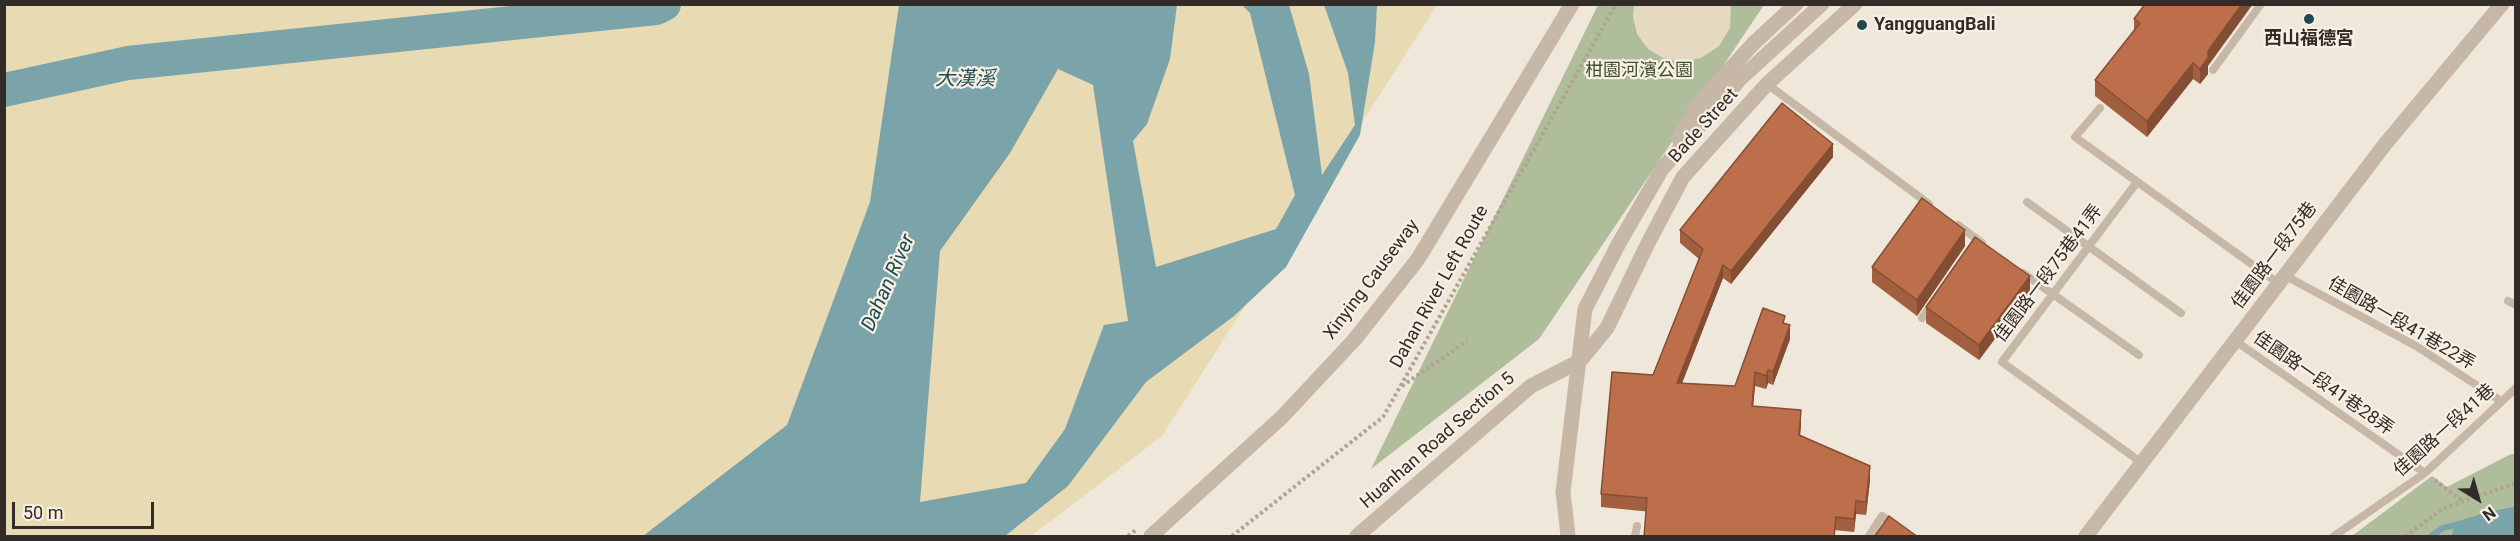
<!DOCTYPE html>
<html>
<head>
<meta charset="utf-8">
<style>
  body { margin:0 }
  #map { position:relative; width:2520px; height:541px; overflow:hidden; background:#efe7da; font-family:Roboto,sans-serif }
  canvas { display:block }
  .frame { position:absolute; inset:0; border:6px solid #332b27; pointer-events:none }
  .north { position:absolute; left:2448px; top:469px; width:60px; height:60px; -webkit-text-stroke:4px #f7f0e5; paint-order:stroke; rotate:143deg; font-size:16px; font-weight:700; line-height:24px; text-align:center; color:#332b27 }
  .north::after { content:''; display:block; margin:auto; width:21px; height:27px; background:#332b27; clip-path:polygon(50% 0,100% 100%,50% 72%,0 100%) }
  .scale { position:absolute; left:12px; top:502px; width:142px; height:27px; box-sizing:border-box; border:3px solid #332b27; border-top:0; padding-left:8px; font-size:18px; line-height:21px; white-space:nowrap; color:#332b27; -webkit-text-stroke:4px #f7f0e5; paint-order:stroke }
</style>
</head>
<body>
<div id="map">
<canvas width="2520" height="541"></canvas>
<div class="frame"></div>
<div class="north">N</div>
<div class="scale">50 m</div>
</div>
<script>
const ctx = document.querySelector('canvas').getContext('2d');
ctx.lineJoin = 'round';
function fillPath(path, color) {
  ctx.fillStyle = color;
  ctx.fill(path, 'evenodd');
}
function poly(rows) {
  const path = new Path2D();
  for (const r of rows) {
    path.moveTo(r[0], r[1]);
    for (let i = 2; i < r.length; i += 2) path.lineTo(r[i], r[i + 1]);
  }
  return path;
}
function trace(path, color, width, dash) {
  ctx.strokeStyle = color;
  ctx.lineWidth = width;
  ctx.lineCap = dash ? 'butt' : 'round';
  ctx.setLineDash(dash || []);
  ctx.stroke(path);
}
function drawText(font, color, halo, rows, align = 'center') {
  ctx.font = font + ' Roboto,"Noto Sans TC",sans-serif';
  ctx.lineWidth = 4.5;
  ctx.setLineDash([]);
  ctx.textBaseline = 'middle';
  ctx.strokeStyle = halo;
  ctx.fillStyle = color;
  for (const [text, x, y, turn = 0] of rows) {
    ctx.save();
    ctx.translate(x, y);
    ctx.rotate((+turn || 0) * Math.PI / 180);
    ctx.textAlign = isNaN(turn) ? turn : align;
    if (halo) ctx.strokeText(text, 0, 0);
    ctx.fillText(text, 0, 0);
    ctx.restore();
  }
}
fillPath(poly([
  [1598,5,1764,5,1539,339,1371,469],
  [2511,454,2515,454,2515,536,2352,536,2432,476,2447,487]
]), '#afbd9b');
fillPath(poly([
  [4,5,1437,5,1162,436,1031,536,5,536]
]), '#e8dab2');
fillPath(poly([
  [1731,4,1730,28,1719,46,1701,58,1681,62,1663,58,1648,49,1637,34,1633,17,1634,5]
]), '#e6d9c2');
fillPath(poly([
  [899,5,1177,5,1170,59,1147,124,1133,141,1156,267,1276,229,1295,195,1250,13,1242,5,1289,5,1309,74,1322,175,1355,125,1348,73,1324,5,1377,5,1375,42,1360,135,1286,267,1234,316,1146,382,1068,486,1005,536,643,536,787,425,870,202],
  [1058,69,1093,85,1128,321,1104,325,1065,429,1026,483,920,502,940,251,1010,153]
]), '#7ba4aa');
trace(poly([
  [2431,536,2443,528,2516,510]
]), '#7ba4aa', 6);
trace(poly([
  [4,90,128,63,656,8,664,4],
  [2469,536,2493,528,2516,524]
]), '#7ba4aa', 34);
trace(poly([
  [1402,386,1467,341],
  [2435,480,2462,501],
  [1128,536,1136,530],
  [1232,536,1383,417,1616,4],
  [2405,536,2444,508,2516,483]
]), '#b1a291', 4, [3, 3]);
trace(poly([
  [2213,70,2261,4],
  [1767,84,1929,204],
  [2100,108,2075,137,2278,283],
  [2137,182,2002,362,2142,463],
  [2027,202,2181,313],
  [1958,225,1982,243],
  [2023,273,2139,355],
  [2284,275,2416,346,2501,401],
  [2508,301,2516,305],
  [1922,318,1931,305],
  [2234,340,2425,473],
  [1635,536,1637,526],
  [1869,536,1882,516,1894,524],
  [2334,536,2425,473,2516,388]
]), '#c6b7a7', 8);
trace(poly([
  [2086,536,2386,143,2502,4]
]), '#c6b7a7', 15);
trace(poly([
  [1679,139,1699,103,1753,44,1796,4],
  [1151,536,1282,417,1355,339,1418,259,1572,4],
  [1357,536,1531,386,1580,361,1607,328,1648,243,1683,177,1767,84,1855,4],
  [1568,536,1563,492,1585,309,1619,243,1662,169,1740,79,1822,4]
]), '#c6b7a7', 15);
fillPath(poly([
  [2134,19,2208,66,2208,74,2200,84,2193,79,2147,137,2095,96,2095,80,2134,30],
  [1833,157,1731,284,1723,278,1682,383,1735,386,1785,324,1790,339,1773,385,1768,383,1766,389,1755,386,1753,406,1801,424,1800,436,1870,480,1866,515,1856,514,1854,532,1601,507,1601,494,1653,375,1699,259,1680,243,1680,230],
  [1965,246,1917,316,1872,282,1872,267],
  [2030,292,1979,360,1926,323,1926,307]
]), '#a25f40');
fillPath(poly([
  [2242,4,2253,4,2208,66,2208,74,2200,84,2200,69,2208,51],
  [2193,63,2193,79,2147,137,2147,121],
  [1833,144,1833,157,1731,284,1731,271],
  [1965,230,1965,246,1917,316,1917,300],
  [1723,265,1723,278,1677,396,1677,383],
  [2030,276,2030,292,1979,360,1979,345],
  [1790,325,1790,339,1773,385,1773,372],
  [1768,370,1768,383,1766,389,1766,376],
  [1755,372,1755,386,1752,419,1752,406],
  [1801,410,1801,424,1799,449,1799,435],
  [1870,466,1870,480,1866,515,1866,502],
  [1856,501,1856,514,1854,532,1854,519]
]), '#844e34');
const building = poly([
  [2145,4,2242,4,2208,51,2208,58,2200,69,2193,63,2147,121,2095,80,2140,23,2134,19,2145,4],
  [1782,103,1833,144,1731,271,1723,265,1677,383,1735,386,1763,308,1785,316,1783,323,1790,325,1773,372,1768,370,1766,376,1755,372,1752,406,1801,410,1799,435,1870,466,1866,502,1856,501,1854,519,1836,517,1834,537,1644,537,1647,498,1601,494,1612,372,1653,375,1703,249,1680,230,1782,103],
  [1922,198,1965,230,1917,300,1872,267,1922,198],
  [1975,237,2030,276,1979,345,1926,307,1975,237],
  [1889,516,1918,537,1874,537,1889,516]
]);
fillPath(building, '#bc6f4a');
trace(building, '#844e34', 1.5);
for (const [x, y, r, color] of [
  [2309,19,6,"#204a51"],
  [1862,25,6,"#204a51"]
]) {
  const dot = new Path2D();
  dot.arc(x, y, r, 0, 2 * Math.PI);
  ctx.fillStyle = color;
  ctx.fill(dot);
  trace(dot, '#f7f0e5', 2);
}
drawText('bold 18px', '#332b27', '#f7f0e5', [
  ["YangguangBali",1874,25],
  ["西山福德宮",2309,39,"center"]
], 'left');
drawText('18px', '#404f2c', '#f7f0e5', [
  ["柑園河濱公園",1639,71]
]);
drawText('18px', '#332b27', '#f7f0e5', [
  ["Bade Street",1704,126,-48],
  ["佳園路一段75巷",2275,256,-53],
  ["佳園路一段75巷41弄",2049,274,-53],
  ["Xinying Causeway",1372,280,-53],
  ["Dahan River Left Route",1440,287,-61],
  ["佳園路一段41巷22弄",2401,324,30],
  ["佳園路一段41巷28弄",2323,384,35],
  ["佳園路一段41巷",2445,431,-42],
  ["Huanhan Road Section 5",1438,441,-41]
]);
drawText('italic 20px', '#204a51', '#f7f0e5', [
  ["大漢溪",965,80],
  ["Dahan River",889,283,-66]
]);
</script>
</body>
</html>
